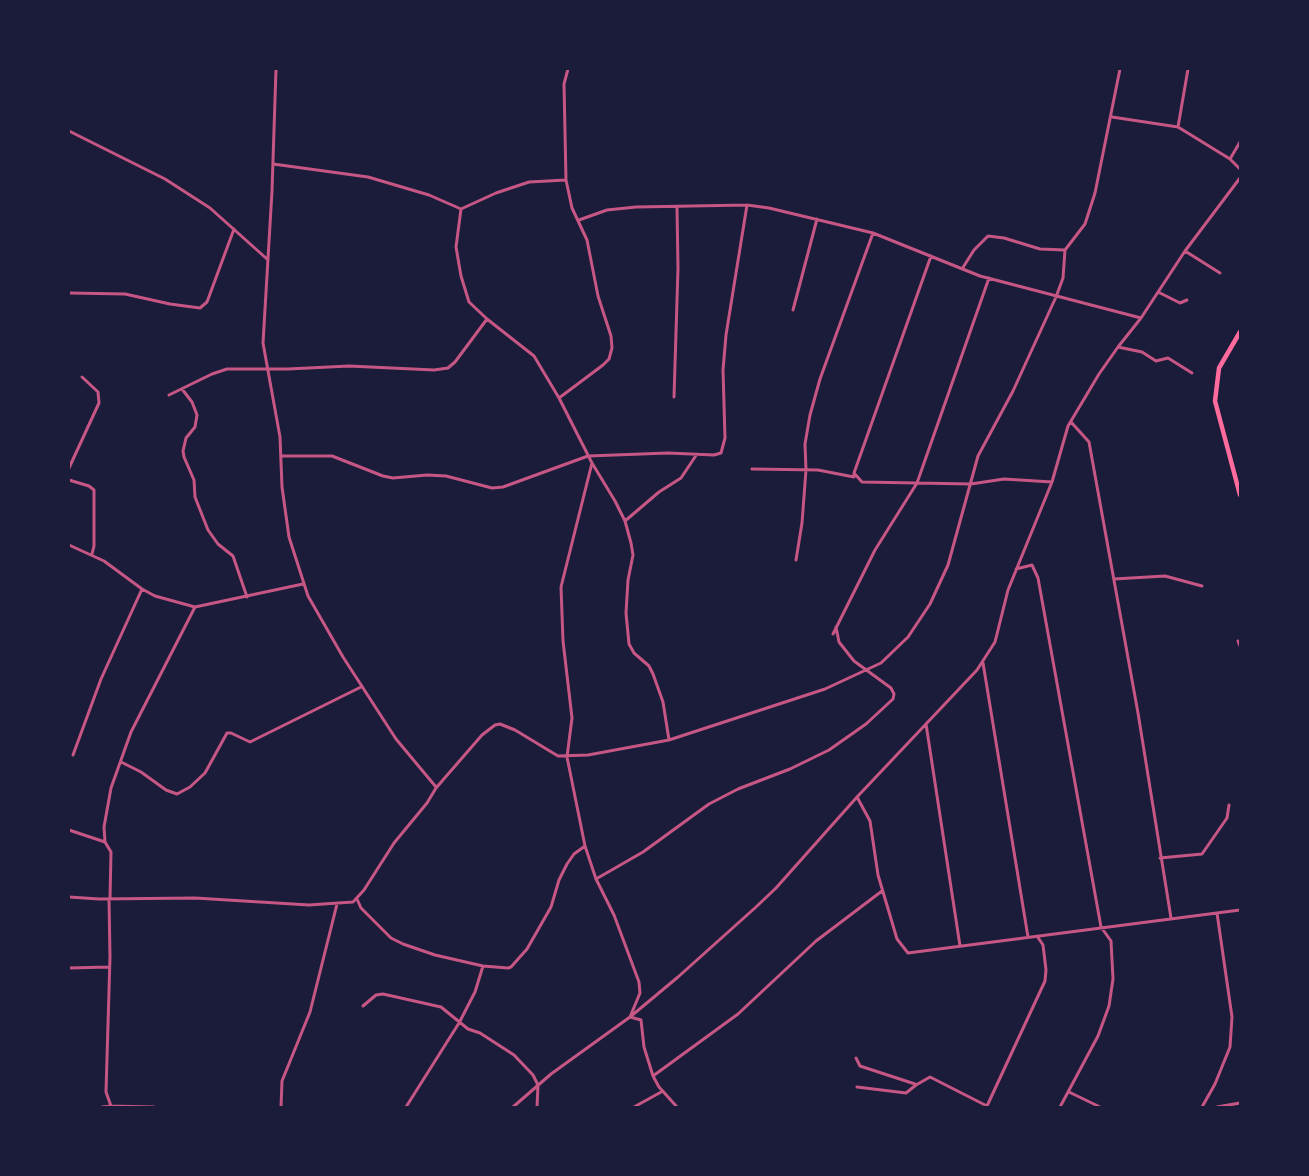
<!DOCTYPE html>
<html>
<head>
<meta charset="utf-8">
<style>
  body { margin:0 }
  #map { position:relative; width:1309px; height:1176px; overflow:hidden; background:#1b1b3a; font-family:Georgia,serif }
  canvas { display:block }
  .frame { position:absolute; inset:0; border:70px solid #1b1b3a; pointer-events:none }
</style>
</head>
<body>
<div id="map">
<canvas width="1309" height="1176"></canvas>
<div class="frame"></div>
</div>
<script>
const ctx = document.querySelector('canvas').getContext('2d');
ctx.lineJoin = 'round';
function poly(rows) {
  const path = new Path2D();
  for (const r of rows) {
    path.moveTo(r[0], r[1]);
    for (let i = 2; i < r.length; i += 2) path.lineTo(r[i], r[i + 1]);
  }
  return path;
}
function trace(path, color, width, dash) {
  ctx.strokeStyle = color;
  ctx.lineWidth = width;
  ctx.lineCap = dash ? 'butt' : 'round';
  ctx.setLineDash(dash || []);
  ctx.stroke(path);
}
trace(poly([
  [276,69,272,191,263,343,280,437,282,487,289,537,308,596,343,657,396,739,436,787],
  [568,69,564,84,566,180,572,208,587,240,598,296,611,336,612,348,609,359,603,365,559,398,592,463,561,587,563,641,572,718,567,757,585,846,596,879,614,915,639,982,640,993,630,1017,641,1020,644,1047,653,1076,659,1087,677,1107],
  [1112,117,1178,127,1230,159,1240,169],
  [1178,127,1188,69],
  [69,131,165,179,210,208,267,259],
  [1230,159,1240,142],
  [273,164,368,177,429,195,461,209,496,193,529,182,566,180],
  [461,209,456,247,461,276,469,302,487,319,534,356,559,398],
  [579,220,607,210,636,207,747,205,769,208,873,233,980,276,1141,318],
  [1185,251,1220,273],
  [931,256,854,473,862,482,971,484,1004,479,1052,482],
  [962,269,974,250,988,236,1004,238,1040,249,1065,250],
  [1158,292,1180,303,1187,300],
  [69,293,125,294,170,304,200,308,207,302,234,229],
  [793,310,817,219],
  [1118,347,1142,352,1156,361,1168,358,1192,373],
  [182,389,192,402,197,415,195,427,186,438,183,451,184,457,194,480,195,497,208,530,218,544,233,556,247,597],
  [169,395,212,374,227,369,288,369,349,366,434,370,448,368,455,362,487,319],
  [674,397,678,268,677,208],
  [1071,422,1089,442,1138,713,1171,918],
  [281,456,332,456,383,476,393,478,427,475,446,476,492,488,503,487,588,456,668,453,714,455,721,453,725,438,723,370,726,335,747,205],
  [592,463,615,501,625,521,631,543,633,555,628,580,626,613,629,644,634,653,649,666,653,674,663,702,669,740],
  [69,468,99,403,98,392,82,377],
  [752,469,818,470,854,477,854,474],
  [69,480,89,486,94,490,94,546,92,554],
  [625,521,659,492,681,478,697,454],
  [69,545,104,561,142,589,155,596,195,607,303,584],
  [796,560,802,523,806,470,805,444,810,415,820,379,873,233],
  [1016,569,1032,565,1038,578,1101,927,1111,941,1113,979,1109,1006,1098,1036,1060,1107],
  [1114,579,1165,576,1202,586],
  [833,634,875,550,917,483,989,278],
  [1238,641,1240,646],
  [983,663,1028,937],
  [926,724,960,946],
  [73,755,101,679,142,589],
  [121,762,141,772,166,790,177,794,190,787,205,773,227,733,231,733,250,742,361,687],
  [857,797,870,821,878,875,897,939,908,953,1240,910],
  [69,830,105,842],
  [1160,858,1202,854,1227,818,1229,805],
  [596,879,643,852,709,804,738,789,790,769,829,750,866,724,893,699,894,694,891,688,854,661,839,642,836,627],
  [69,897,99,899,195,898,309,905,353,902,364,890,394,843,427,803,436,788,482,735,495,725,500,724,515,730,558,756,588,755,669,740,825,689,881,663,908,637,930,604,948,565,978,456,1013,391,1056,297,1063,278,1065,250,1085,224,1095,193,1120,69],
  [109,899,110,957,106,1092,111,1106,154,1107],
  [110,899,111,852,105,842,104,827,111,788,131,732,195,607],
  [357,899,361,908,391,938,403,944,435,955,483,966,508,968,511,967,527,949,551,907,559,880,567,864,574,854,585,846],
  [69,968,109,967],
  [363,1006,376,995,383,994,441,1007,468,1029,480,1033,514,1055,533,1075,538,1085,537,1107],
  [856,1058,860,1066,915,1084],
  [653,1076,738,1014,816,941,882,891],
  [857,1087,906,1093,916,1085,930,1077,987,1106],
  [1069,1092,1100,1107],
  [987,1106,1045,981,1046,970,1043,945,1037,936],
  [102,1107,111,1106],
  [281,1107,282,1081,310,1012,337,904],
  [406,1107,459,1023,475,992,483,966],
  [513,1107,551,1074,630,1017,678,977,756,907,776,888,857,797,977,670,995,642,1008,590,1052,482,1068,426,1099,374,1118,347,1141,318,1185,251,1240,178],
  [634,1107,663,1091],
  [1202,1107,1215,1084,1230,1047,1232,1017,1217,913],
  [1217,1107,1240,1103]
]), '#c65784', 3);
trace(poly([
  [1240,332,1219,368,1215,401,1240,495]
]), '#ff6b9d', 4.5);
</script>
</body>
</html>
